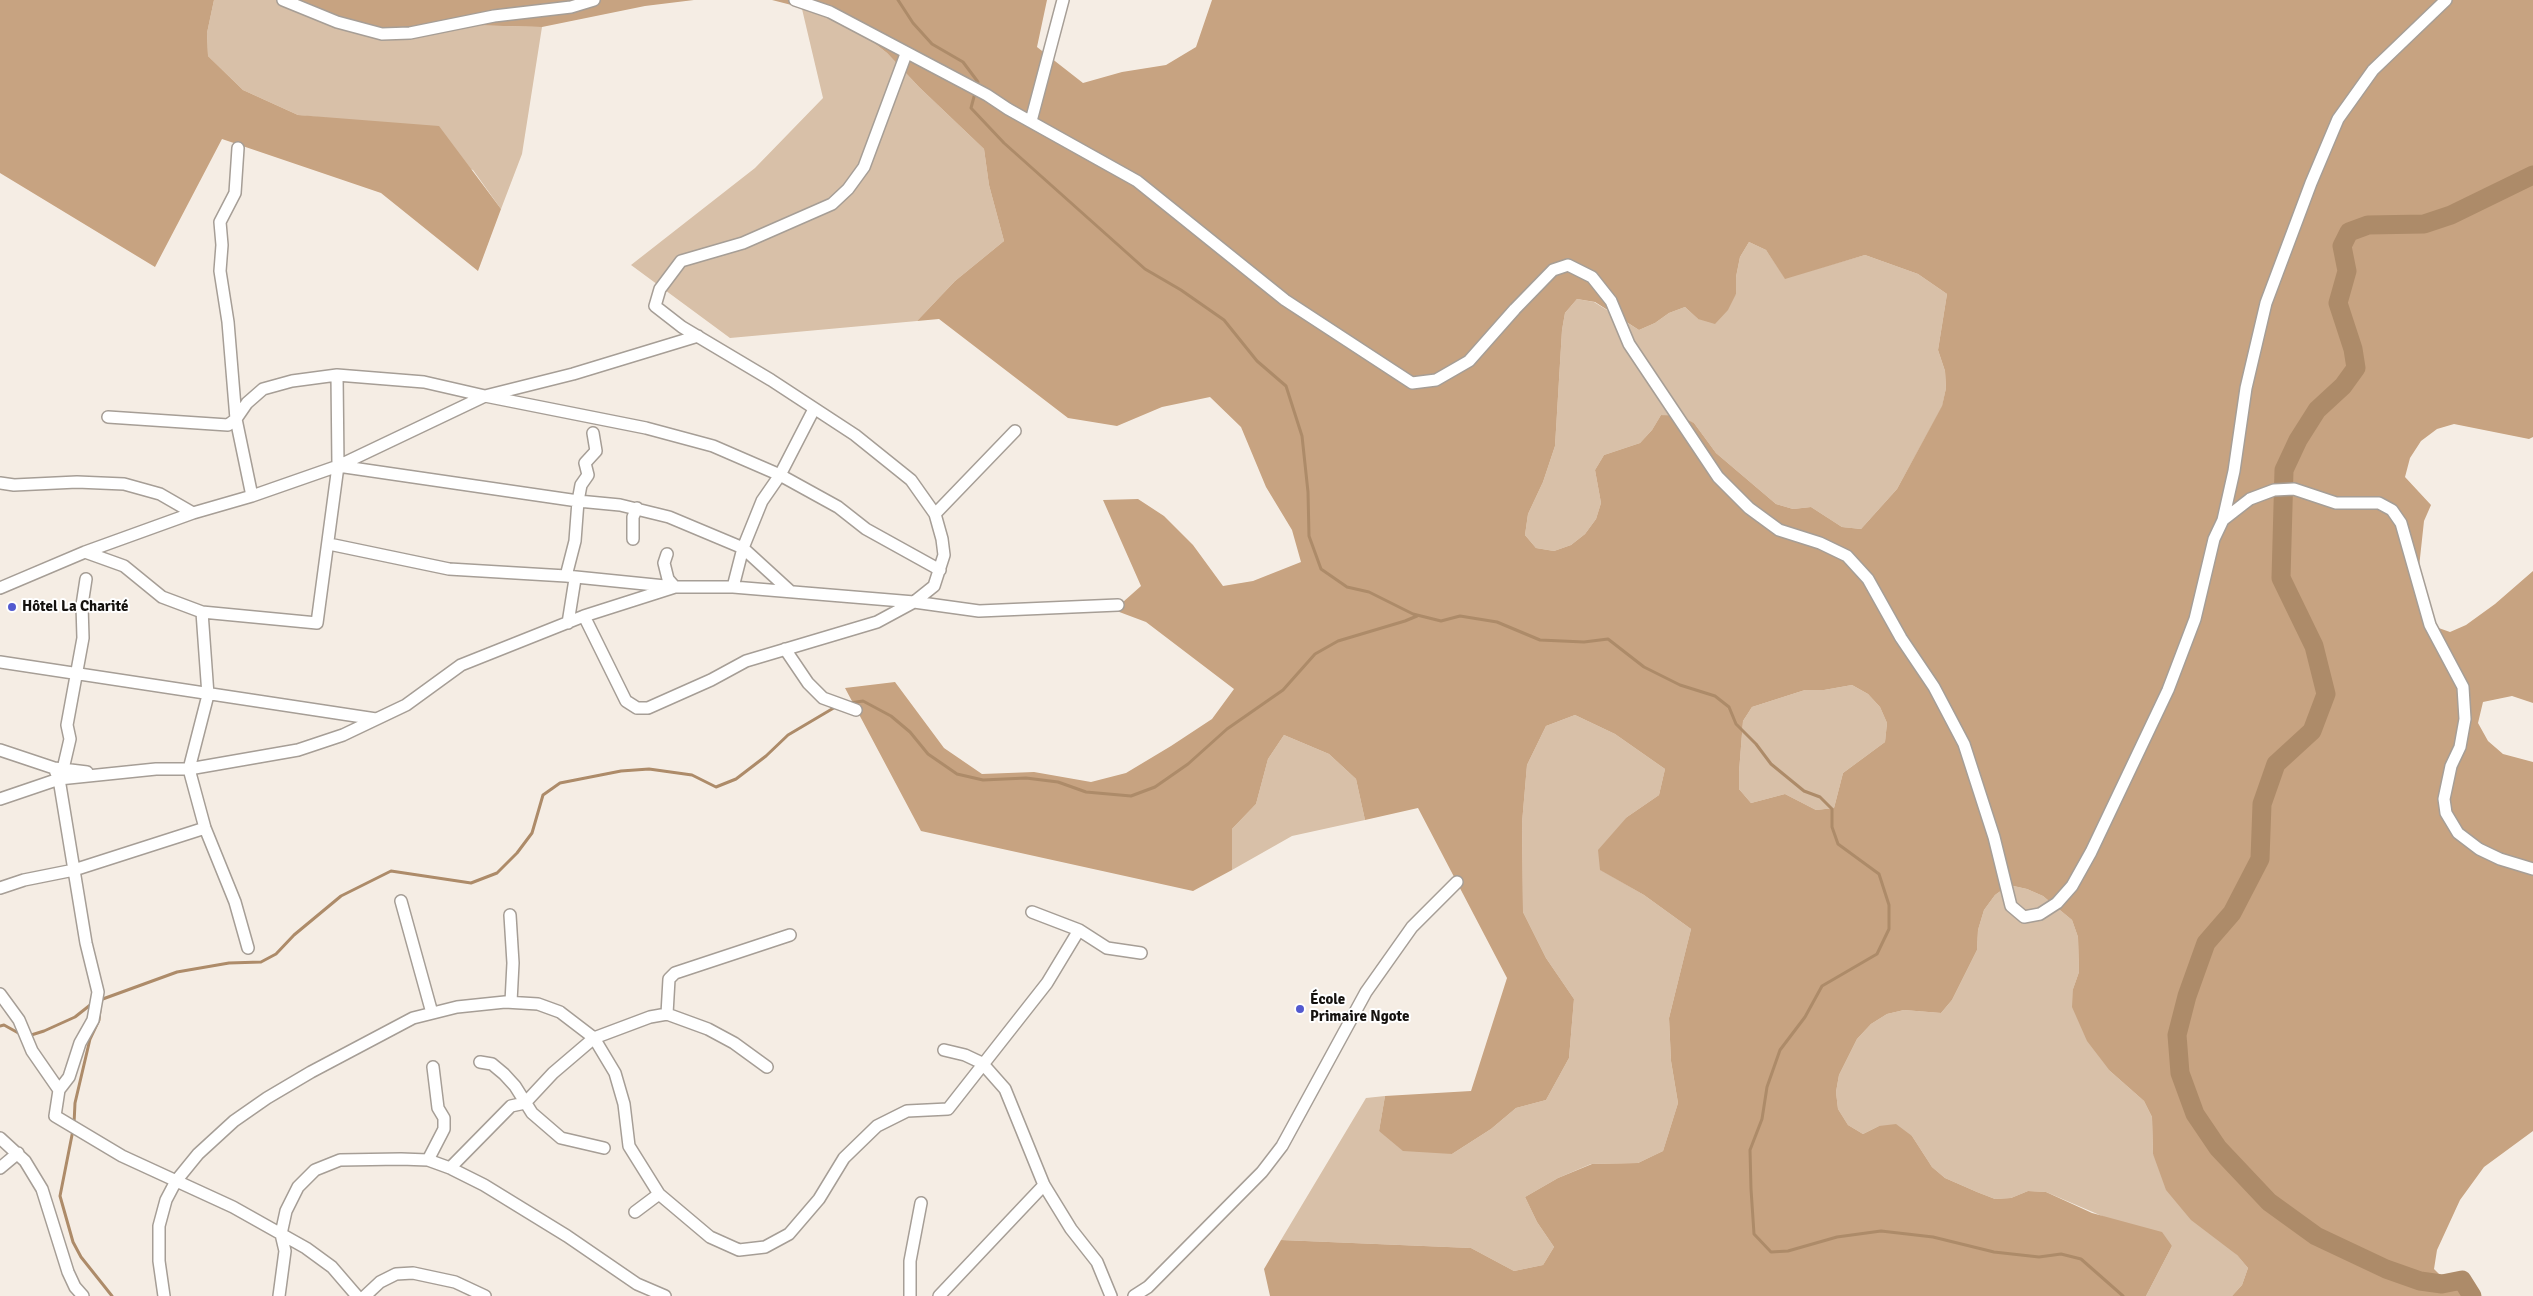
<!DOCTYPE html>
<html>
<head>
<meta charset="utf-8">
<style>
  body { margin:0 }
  canvas { display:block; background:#f5ede4 }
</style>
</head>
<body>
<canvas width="2533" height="1296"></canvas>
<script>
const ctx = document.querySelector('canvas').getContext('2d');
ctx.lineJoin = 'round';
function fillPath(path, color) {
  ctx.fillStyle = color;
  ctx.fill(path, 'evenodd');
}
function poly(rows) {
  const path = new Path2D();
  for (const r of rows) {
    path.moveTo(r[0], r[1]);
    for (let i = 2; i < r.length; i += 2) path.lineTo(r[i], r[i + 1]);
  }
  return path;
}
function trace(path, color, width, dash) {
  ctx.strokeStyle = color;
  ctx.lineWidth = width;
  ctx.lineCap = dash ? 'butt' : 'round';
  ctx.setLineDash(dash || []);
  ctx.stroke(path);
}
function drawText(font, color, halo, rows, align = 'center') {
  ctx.font = font + ' Signika,sans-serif';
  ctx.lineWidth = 4;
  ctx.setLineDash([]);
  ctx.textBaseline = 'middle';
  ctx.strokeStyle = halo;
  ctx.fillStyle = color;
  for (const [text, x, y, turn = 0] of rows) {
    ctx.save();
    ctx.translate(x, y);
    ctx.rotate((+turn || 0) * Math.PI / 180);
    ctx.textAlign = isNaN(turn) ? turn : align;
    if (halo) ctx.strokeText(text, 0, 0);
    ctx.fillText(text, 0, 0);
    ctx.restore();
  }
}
fillPath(poly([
  [214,0,280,0,465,25,542,27,522,154,501,209,473,170,336,119,298,115,243,90,208,56,207,33],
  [802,9,842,18,887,53,919,87,984,149,989,185,1004,241,955,281,917,321,730,338,631,265,755,168,823,98],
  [1749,242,1766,250,1785,278,1865,255,1918,274,1947,294,1938,350,1945,371,1946,388,1942,407,1897,489,1861,529,1842,527,1811,507,1793,509,1776,504,1716,453,1694,423,1661,415,1652,430,1640,443,1604,455,1595,470,1601,503,1596,519,1585,534,1571,545,1554,551,1536,548,1525,535,1528,514,1543,482,1555,446,1562,330,1565,313,1577,299,1594,302,1639,330,1655,323,1669,313,1685,307,1698,319,1736,294,1736,277,1740,257],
  [1852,685,1868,694,1880,707,1887,723,1885,742,1843,773,1834,808,1816,810,1785,794,1751,803,1739,789,1739,772,1743,721,1752,707,1805,690,1824,690],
  [1575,715,1615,734,1665,769,1659,795,1627,817,1601,870,1644,895,1691,929,1669,1018,1671,1061,1678,1103,1663,1151,1638,1163,1591,1164,1558,1178,1525,1197,1537,1222,1554,1247,1543,1265,1514,1271,1471,1248,1281,1240,1366,1098,1385,1096,1379,1131,1452,1154,1491,1129,1516,1108,1546,1100,1569,1058,1574,999,1546,958,1523,912,1522,823,1527,765,1546,726],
  [1284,735,1329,754,1356,779,1365,820,1292,836,1232,870,1232,829,1256,804,1268,759],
  [2009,885,2027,889,2043,896,2072,920,2078,937,2079,972,2073,989,2110,1071,2144,1101,2152,1117,2153,1154,2248,1268,2242,1285,2232,1296,2146,1296,2172,1246,2046,1192,2028,1191,2011,1198,1995,1199,1977,1192,1945,1178,1932,1167,1912,1136,1879,1126,1863,1134,1848,1125,1838,1109,1836,1092,1839,1075,1857,1039,1871,1024,1887,1014,1904,1010,1941,1013,1952,1000,1977,950,1978,930,1984,910,1995,895]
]), '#d8c0a8');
fillPath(poly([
  [0,0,214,0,207,33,208,56,243,90,298,115,439,126,501,209,478,271,381,193,222,139,155,267,0,173],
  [280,0,694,0,645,6,542,27,465,25,392,31],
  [772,0,1047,0,1037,47,1083,83,1122,72,1166,65,1196,47,1212,0,2533,0,2533,437,2529,439,2454,424,2437,429,2421,441,2410,458,2405,477,2431,505,2424,521,2416,595,2433,626,2450,632,2466,625,2495,604,2533,571,2533,703,2512,696,2483,702,2478,723,2488,741,2503,754,2533,762,2533,1131,2484,1167,2460,1200,2437,1250,2434,1269,2450,1285,2468,1296,2232,1296,2242,1285,2248,1268,2237,1255,2191,1220,2166,1190,2153,1154,2152,1117,2144,1101,2110,1071,2087,1041,2072,1007,2073,989,2079,972,2078,937,2072,920,2043,896,2027,889,2009,885,1995,895,1984,910,1978,930,1977,950,1952,1000,1941,1013,1904,1010,1887,1014,1871,1024,1857,1039,1839,1075,1836,1092,1838,1109,1848,1125,1863,1134,1879,1126,1896,1124,1912,1136,1932,1167,1945,1178,1977,1192,1995,1199,2011,1198,2028,1191,2046,1192,2092,1213,2162,1232,2172,1246,2146,1296,1270,1296,1264,1269,1281,1240,1471,1248,1514,1271,1543,1265,1554,1247,1537,1222,1525,1197,1558,1178,1592,1164,1638,1163,1663,1151,1678,1103,1671,1061,1669,1018,1691,929,1644,895,1600,870,1598,850,1627,817,1659,795,1665,769,1615,734,1575,715,1546,726,1527,765,1522,823,1523,912,1546,958,1574,999,1569,1058,1546,1100,1516,1108,1491,1129,1452,1154,1403,1151,1379,1131,1385,1096,1471,1091,1507,978,1418,808,1365,820,1356,779,1329,754,1284,735,1268,759,1256,804,1232,829,1232,870,1193,891,921,831,845,688,895,682,944,748,982,774,1034,772,1091,782,1126,773,1171,746,1212,719,1234,689,1146,622,1114,610,1141,586,1103,500,1138,499,1164,516,1193,545,1223,586,1253,581,1301,562,1292,530,1266,487,1241,427,1210,397,1162,407,1117,426,1068,418,939,319,917,321,955,281,1004,241,989,185,984,149,919,87,887,53,842,18],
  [1749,242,1766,250,1785,279,1865,255,1918,274,1947,294,1938,350,1945,371,1946,388,1942,406,1897,489,1861,529,1842,527,1811,507,1793,509,1776,504,1716,453,1694,423,1679,416,1661,415,1652,430,1640,443,1604,455,1595,470,1601,503,1596,519,1585,534,1571,545,1554,551,1536,548,1525,535,1528,514,1543,482,1555,446,1562,330,1565,313,1577,299,1595,302,1639,330,1655,323,1669,313,1685,307,1698,319,1715,324,1728,310,1736,294,1736,277,1740,257],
  [1852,685,1868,694,1880,707,1887,723,1885,742,1843,773,1834,808,1816,810,1785,794,1751,803,1739,789,1739,772,1743,721,1752,707,1805,690,1824,690]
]), '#c7a381');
trace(poly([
  [898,0,913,23,932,44,963,62,978,82,977,87],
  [975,93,971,108,1004,143,1145,269,1181,290,1224,320,1257,361,1286,386,1302,436,1308,492,1309,536,1321,569,1347,587,1369,592,1413,614,1441,621,1460,616,1497,622,1540,640,1584,642,1608,639,1644,667,1680,685,1715,696,1729,707,1736,724,1756,744,1771,764,1804,791,1820,797,1832,809,1832,827,1838,844,1879,874,1889,905,1889,929,1877,954,1822,986,1805,1017,1780,1050,1767,1087,1762,1119,1750,1150,1751,1189,1754,1234,1771,1252,1788,1251,1837,1237,1881,1231,1933,1237,1994,1252,2039,1257,2061,1254,2081,1259,2123,1296],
  [850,703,863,701,891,716,910,732,928,754,957,774,983,780,1026,778,1058,782,1086,792,1131,796,1155,787,1188,764,1227,729,1283,690,1315,654,1338,641,1405,621,1417,616],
  [100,1000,177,972,229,963,261,962,276,954,294,935,341,896,391,871,471,883,497,873,517,853,532,833,543,795,560,783,621,771,649,769,692,775,716,787,736,779,766,756,788,735,837,706],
  [0,1026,4,1025,22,1035],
  [28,1036,44,1031,75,1017,94,1002],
  [74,1124,75,1103,90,1039,99,1020,100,1009],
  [73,1130,60,1196,73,1242,81,1257,112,1296]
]), '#ad8b69', 3);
trace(poly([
  [2472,1296,2462,1280,2442,1284,2420,1281,2386,1269,2316,1236,2269,1202,2218,1148,2195,1114,2180,1073,2177,1035,2187,996,2206,943,2232,913,2260,859,2262,804,2276,764,2312,731,2326,694,2314,646,2281,578,2284,470,2298,440,2317,410,2343,386,2356,368,2353,349,2338,303,2347,271,2342,246,2349,232,2368,225,2424,224,2451,215,2533,175]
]), '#ad8b69', 19);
const minor = poly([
  [283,0,337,22,382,34,410,33,494,16,571,7,594,0],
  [795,0,830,12,987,95,1008,109,1137,181,1285,300,1412,383,1436,380,1469,361,1515,309,1553,270,1568,265,1592,277,1611,301,1629,344,1718,477,1749,508,1779,530,1820,543,1847,556,1868,579,1901,638,1934,687,1964,744,1994,837,2011,906,2024,917,2040,914,2057,903,2072,886,2091,852,2168,690,2195,619,2214,539,2223,520,2250,499,2274,490,2294,489,2336,503,2379,503,2392,510,2401,523,2430,625,2463,687,2465,719,2460,747,2451,766,2444,799,2446,813,2458,833,2479,849,2500,859,2533,869],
  [1031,121,1063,0],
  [238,148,235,193,220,222,222,245,220,271,228,322,236,419,252,496],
  [108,417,228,425,236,419,247,403,263,389,292,381,337,375,424,382,485,396,646,428,713,446,780,475,838,507,866,529,940,570],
  [338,466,578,501,620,505,669,517,743,548,790,591],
  [0,483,14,485,77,482,124,484,160,494,193,513],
  [935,514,1015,431],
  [2223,520,2234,471,2246,388,2266,303,2311,183,2338,119,2373,70,2446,0],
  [633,539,633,517,637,508],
  [329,544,449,569,566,576,675,587,668,579,664,563,667,554],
  [85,552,124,566,162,597,202,612,317,623,338,466,337,375],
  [566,576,575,541,578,501,581,485,588,475,585,463,596,451,593,433],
  [733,587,743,548,762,501,780,475,814,409],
  [0,588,85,552,193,513,252,496,338,466,485,396,573,374,698,336],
  [202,612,208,695,189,769,205,828,235,902,248,948],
  [584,616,626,701,637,708,648,708,711,680,746,661,877,622,914,602,979,611,1118,605],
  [568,623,575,579],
  [785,649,808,683,823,698,856,710],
  [0,662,376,719],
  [0,750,54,768,87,772],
  [54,768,59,779,86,943,98,992,93,1020,80,1043,69,1077,59,1090],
  [63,769,70,739,67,725,83,638,82,605,86,579],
  [0,799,59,779,156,769,189,769,298,750,343,735,406,705,461,665,584,616,675,587,733,587,914,602,934,586,944,555,942,539,935,514,911,480,855,435,771,380,682,327,655,306,660,289,681,261,743,243,832,204,848,189,864,167,906,54],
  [0,888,24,880,74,870,205,828],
  [401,901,432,1013],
  [1032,912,1079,930,1107,948,1141,953],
  [510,915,513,963,511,1002],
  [0,994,19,1020,32,1051,59,1090,55,1116,122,1156,233,1207,306,1248,332,1267,357,1296],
  [667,1014,669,979,675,973,790,935],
  [944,1050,965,1055,982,1063,1005,1089,1044,1185,1071,1229,1097,1262,1111,1296],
  [480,1062,492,1064,504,1074,515,1086,532,1113,561,1138,604,1148],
  [0,1138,25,1161,42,1189,68,1272,75,1287,83,1296],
  [428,1160,444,1129,444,1118,438,1108,433,1067],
  [0,1168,18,1153],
  [450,1168,511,1106,525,1103,553,1073,594,1038,650,1017,667,1014,708,1029,734,1043,767,1067],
  [635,1212,659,1194],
  [164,1296,159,1261,159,1226,166,1200,176,1181,198,1154,234,1121,267,1098,311,1072,413,1018,457,1007,505,1002,538,1004,560,1012,594,1038,615,1073,624,1104,629,1146,659,1194,710,1237,739,1250,765,1247,789,1234,819,1199,844,1158,877,1126,907,1111,948,1109,1047,983,1079,930],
  [279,1296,285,1251,281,1234,286,1211,298,1187,315,1170,340,1160,401,1159,428,1160,450,1168,484,1185,567,1236,637,1284,665,1296],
  [365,1296,380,1282,396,1274,413,1273,455,1282,485,1296],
  [910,1296,910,1261,921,1203],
  [939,1296,1044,1185],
  [1134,1296,1148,1287,1262,1172,1282,1146,1366,992,1412,927,1457,882]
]);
trace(minor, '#a69e96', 14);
trace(minor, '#fff', 11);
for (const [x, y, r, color] of [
  [12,607,5,"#5259cf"],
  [1300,1009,5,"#5259cf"]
]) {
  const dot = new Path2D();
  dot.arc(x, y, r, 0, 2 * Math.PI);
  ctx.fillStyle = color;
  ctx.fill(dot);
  trace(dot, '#fff', 2);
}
drawText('bold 15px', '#14110e', '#fff', [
  ["Hôtel La Charité",22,607],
  ["École",1310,1000],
  ["Primaire Ngote",1310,1017]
], 'left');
</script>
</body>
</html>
